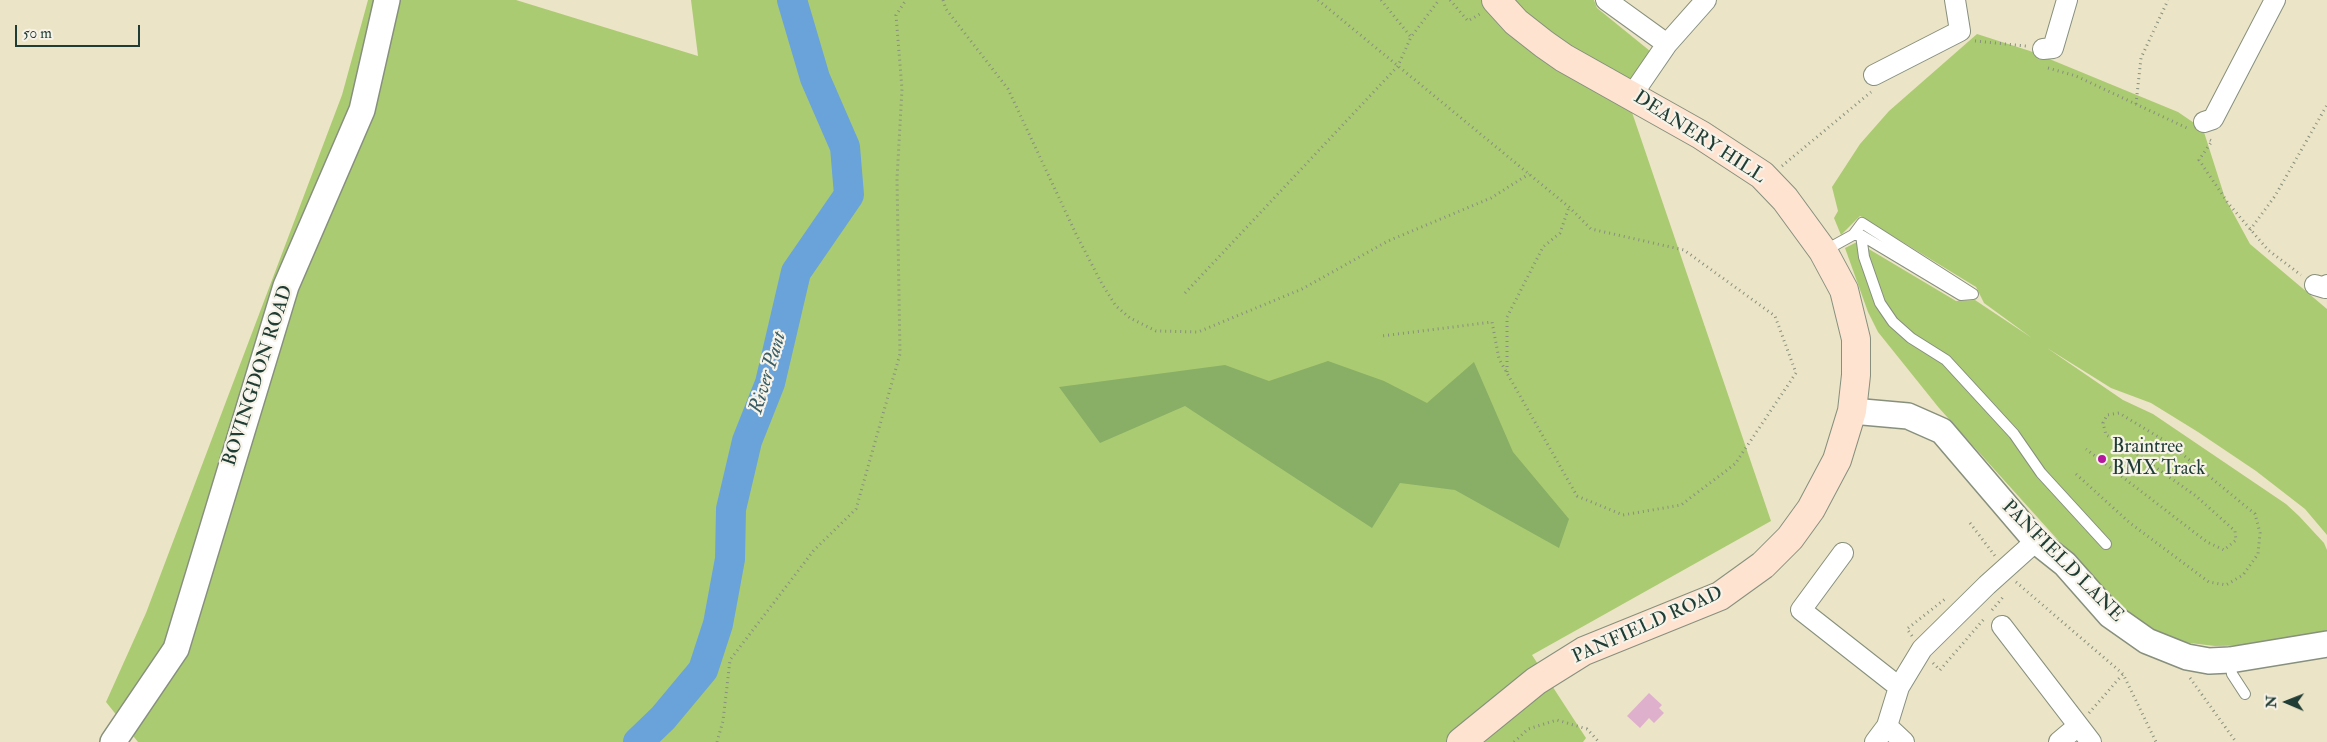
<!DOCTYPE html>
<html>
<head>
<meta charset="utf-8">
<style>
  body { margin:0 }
  #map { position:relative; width:2327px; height:742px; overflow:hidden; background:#ece4c6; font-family:"IM FELL Double Pica",serif }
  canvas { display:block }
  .north { position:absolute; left:2262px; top:677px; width:50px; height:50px; -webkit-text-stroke:4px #f7f3e8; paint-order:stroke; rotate:271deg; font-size:14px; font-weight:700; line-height:20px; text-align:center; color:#1f3d34 }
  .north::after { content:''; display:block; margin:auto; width:18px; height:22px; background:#1f3d34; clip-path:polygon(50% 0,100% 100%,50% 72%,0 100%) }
  .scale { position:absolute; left:15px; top:25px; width:125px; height:22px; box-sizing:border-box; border:2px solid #1f3d34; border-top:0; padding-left:6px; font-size:15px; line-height:18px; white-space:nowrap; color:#1f3d34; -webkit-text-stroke:4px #f7f3e8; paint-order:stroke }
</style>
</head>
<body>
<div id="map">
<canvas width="2327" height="742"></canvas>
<div class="north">N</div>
<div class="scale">50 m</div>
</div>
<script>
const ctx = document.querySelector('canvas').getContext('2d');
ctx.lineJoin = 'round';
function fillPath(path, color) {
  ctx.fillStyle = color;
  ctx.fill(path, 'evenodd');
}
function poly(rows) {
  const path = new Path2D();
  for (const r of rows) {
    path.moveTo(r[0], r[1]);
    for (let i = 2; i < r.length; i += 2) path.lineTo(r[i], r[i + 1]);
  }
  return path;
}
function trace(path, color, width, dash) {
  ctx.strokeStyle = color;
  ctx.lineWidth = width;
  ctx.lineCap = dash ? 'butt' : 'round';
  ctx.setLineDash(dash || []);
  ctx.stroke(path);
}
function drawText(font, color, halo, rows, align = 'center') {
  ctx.font = font + ' "IM FELL Double Pica",serif';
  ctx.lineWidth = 4.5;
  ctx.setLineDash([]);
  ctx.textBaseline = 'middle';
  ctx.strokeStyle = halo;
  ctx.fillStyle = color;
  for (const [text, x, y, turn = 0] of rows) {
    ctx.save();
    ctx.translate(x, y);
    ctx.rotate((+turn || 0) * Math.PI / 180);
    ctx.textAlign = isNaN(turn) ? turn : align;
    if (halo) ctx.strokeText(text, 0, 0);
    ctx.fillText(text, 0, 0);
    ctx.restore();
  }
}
fillPath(poly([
  [368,0,516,0,698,56,691,0,1594,0,1597,8,1650,51,1628,83,1621,80,1771,521,1532,655,1586,738,1583,742,138,742,106,702,146,613,342,95],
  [1977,34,2030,51,2178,112,2203,129,2225,198,2250,244,2327,309,2327,535,2305,509,2256,471,2198,432,2151,403,2111,388,2047,348,2123,400,2153,414,2286,504,2299,516,2324,543,2327,550,2327,634,2271,645,2215,646,2173,641,2129,619,1939,408,1878,332,1868,312,1845,248,1857,242,1956,301,1975,300,2032,338,1984,303,1976,287,1860,216,1841,235,1834,218,1838,211,1832,187,1860,144,1889,111]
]), '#abcb73');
fillPath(poly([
  [1328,361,1384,381,1427,403,1474,362,1513,452,1569,519,1559,548,1455,490,1400,483,1372,528,1185,406,1100,443,1059,387,1225,365,1269,381]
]), '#88af65');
trace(poly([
  [638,742,663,718,703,670,718,624,730,559,731,509,747,441,770,383,796,272,849,195,845,147,815,78,792,0]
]), '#6aa3d9', 30);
fillPath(poly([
  [1649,693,1662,705,1659,708,1664,713,1654,723,1649,718,1640,728,1627,716]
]), '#dfb0cc');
const service = poly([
  [1861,235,1864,257,1880,303,1893,322,1911,338,1946,360,2014,434,2041,473,2106,544],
  [1824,251,1853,235,1862,223,1973,294,1961,295,1861,235,1853,235],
  [2230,660,2232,674,2245,694]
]);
const minor = poly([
  [1606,0,1667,44],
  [2043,49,2053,48,2067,0],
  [1874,75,1960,31,1955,0],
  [1632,95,1667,44,1706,0],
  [2204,122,2213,119,2275,0],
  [2315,285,2325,288,2327,285],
  [1843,553,1801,610,1899,687],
  [2002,626,2091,742],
  [1887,726,1904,742],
  [1875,742,1887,726,1899,687,1922,649,1987,585,2036,541],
  [2059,742,2078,726]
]);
const tertiary = poly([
  [1852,411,1908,416,1942,431,2036,541,2065,564,2110,615,2147,641,2187,657,2209,661,2230,660,2327,644],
  [113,742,176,649,286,286,362,110,387,0]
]);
const secondary = poly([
  [1461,742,1536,681,1584,651,1720,596,1763,565,1790,538,1811,509,1837,460,1852,411,1856,375,1856,339,1844,290,1823,251,1785,199,1762,175,1701,135,1564,58,1544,44,1516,22,1496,0]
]);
trace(service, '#86907d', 12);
trace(minor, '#86907d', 22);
trace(tertiary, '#86907d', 28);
trace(secondary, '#86907d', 30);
trace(poly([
  [943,0,946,9,1008,89,1076,234,1102,284,1116,306,1130,318,1156,331,1198,332,1302,289,1388,241,1491,198,1529,174],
  [1318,0,1569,207,1591,229,1684,250,1775,316,1796,373,1735,464,1681,505,1623,515,1577,496,1499,359,1492,322,1382,336],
  [1381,0,1411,37,1439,0],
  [1450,0,1468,21,1480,14],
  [1975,41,2026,46],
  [2048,68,2076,76,2189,129],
  [2136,104,2141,58,2168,0],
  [2210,140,2212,141,2199,160,2228,203,2268,250,2301,275],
  [1782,166,1871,92],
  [2250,230,2275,196,2327,105],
  [1185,293,1398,66,1411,37],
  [1507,372,1507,317,1543,247,1560,233,1569,207],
  [2076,474,2130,523,2209,582,2226,585,2243,575,2258,554,2260,533,2255,514,2170,444,2119,413,2107,415,2103,423,2106,435,2120,442,2196,496,2235,531,2236,540,2224,550,2207,542,2086,449],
  [1970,523,1995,556],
  [2016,582,2123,674,2156,742],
  [1992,610,2004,596],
  [1912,636,1907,629,1945,599],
  [1933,663,1940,670,1984,619],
  [2190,678,2236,742],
  [2089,713,2123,674],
  [717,742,723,721,730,660,814,550,856,509,900,354,897,179,902,89,896,15,906,0],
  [1514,742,1528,729,1557,720,1587,729,1599,742]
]), '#86907d', 3, [1, 4]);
trace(service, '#fff', 10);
trace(minor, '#fff', 20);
trace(tertiary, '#fff', 25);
trace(secondary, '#fee3d1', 28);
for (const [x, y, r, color] of [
  [2102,459,5,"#b5179e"]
]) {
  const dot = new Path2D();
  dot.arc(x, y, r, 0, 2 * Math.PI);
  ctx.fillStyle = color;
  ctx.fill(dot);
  trace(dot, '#f7f3e8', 2);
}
drawText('19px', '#1f3d34', '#f7f3e8', [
  ["DEANERY HILL",1699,138,33],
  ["BOVINGDON ROAD",259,376,-72],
  ["PANFIELD LANE",2062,562,45],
  ["PANFIELD ROAD",1648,626,-24]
]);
drawText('19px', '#1f3d34', '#f7f3e8', [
  ["Braintree",2112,448],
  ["BMX Track",2112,470]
], 'left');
drawText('italic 20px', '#365c66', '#f7f3e8', [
  ["River Pant",769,373,-73]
]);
</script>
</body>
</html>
